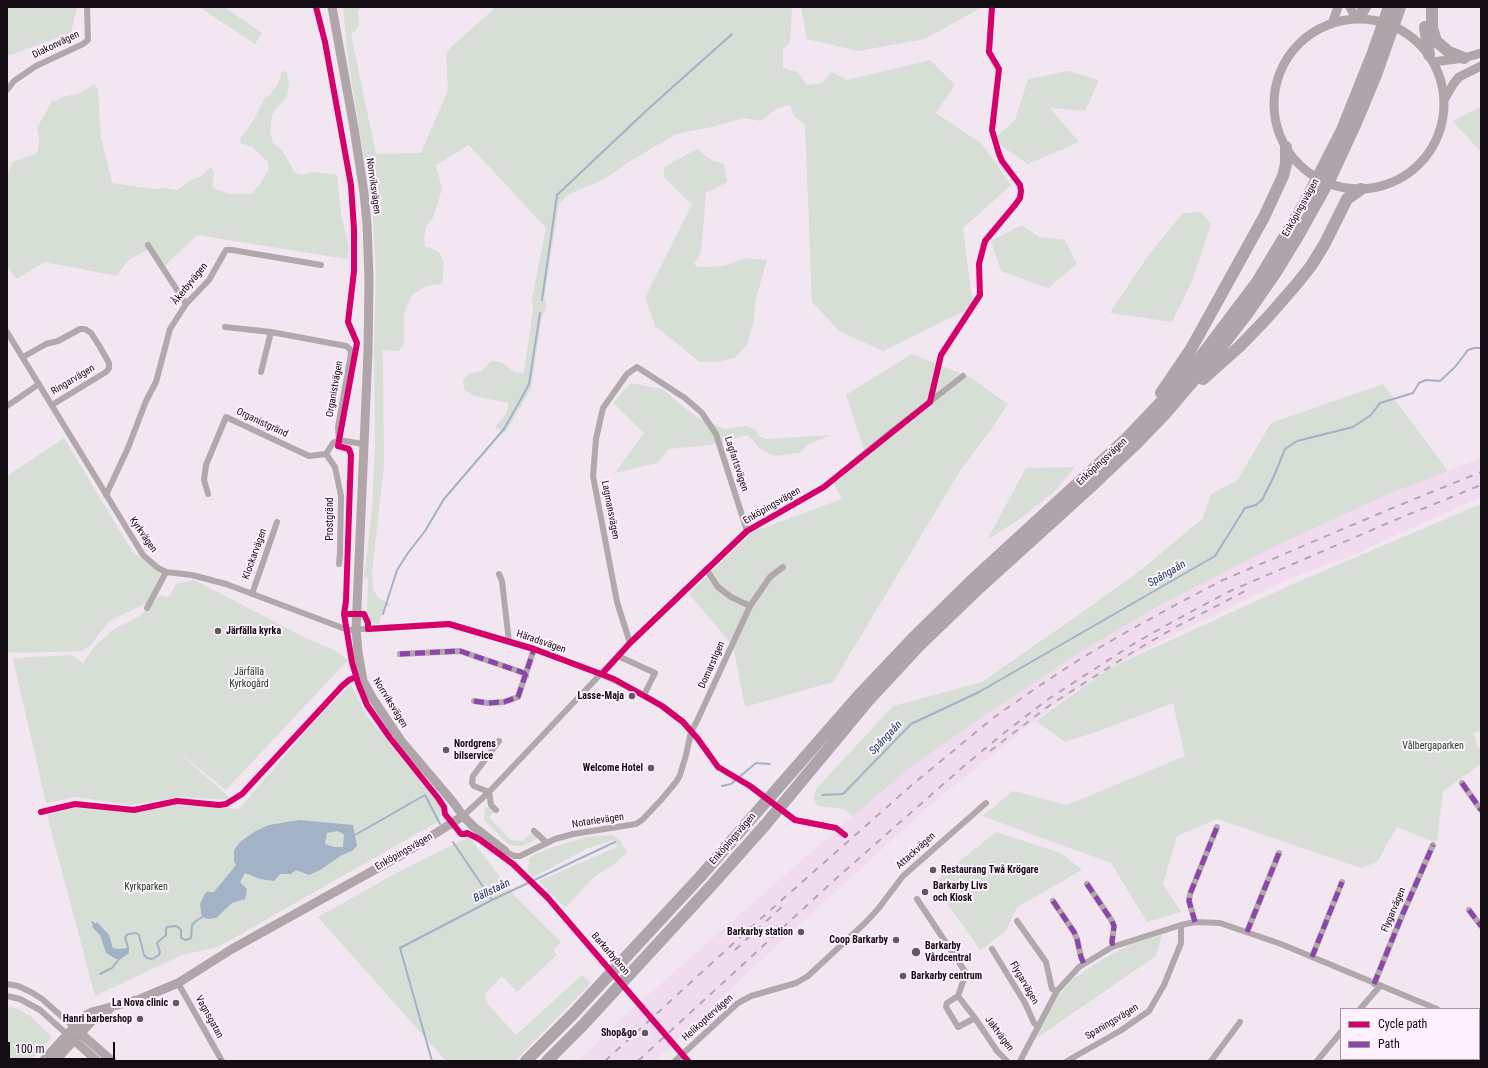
<!DOCTYPE html>
<html>
<head>
<meta charset="utf-8">
<style>
  body { margin:0 }
  #map { position:relative; width:1488px; height:1068px; overflow:hidden; background:#f2e6f1; font-family:"Roboto Condensed",sans-serif }
  canvas { display:block }
  .frame { position:absolute; inset:0; border:8px solid #140c13; pointer-events:none }
  .legend { position:absolute; left:1340px; top:1008px; width:140px; height:52px; box-sizing:border-box; background:#fff1fe; border:1px solid #a195a0; margin:0; padding:5px 7px; list-style:none; font-size:12px; color:#140c13 }
  .legend li { display:flex; align-items:center; gap:8px; height:20px }
  .legend b { width:20px; border:1px solid #a195a0 }
  .scale { position:absolute; left:8px; top:1042px; width:107px; height:18px; box-sizing:border-box; border:2px solid #140c13; border-top:0; padding-left:5px; font-size:12px; line-height:14px; white-space:nowrap; color:#140c13; -webkit-text-stroke:3px #fff1fe; paint-order:stroke }
</style>
</head>
<body>
<div id="map">
<canvas width="1488" height="1068"></canvas>
<div class="frame"></div>
<ul class="legend">
<li><b style="height:5px;background:#d6006c"></b>Cycle path</li>
<li><b style="height:5px;background:#8e44ad"></b>Path</li>
</ul>
<div class="scale">100 m</div>
</div>
<script>
const ctx = document.querySelector('canvas').getContext('2d');
ctx.lineJoin = 'round';
function fillPath(path, color) {
  ctx.fillStyle = color;
  ctx.fill(path, 'evenodd');
}
function poly(rows) {
  const path = new Path2D();
  for (const r of rows) {
    if (r.length === 3) {
      path.moveTo(r[0] + r[2], r[1]);
      path.arc(r[0], r[1], r[2], 0, 2 * Math.PI);
      continue;
    }
    path.moveTo(r[0], r[1]);
    for (let i = 2; i < r.length; i += 2) path.lineTo(r[i], r[i + 1]);
  }
  return path;
}
function trace(path, color, width, dash) {
  ctx.strokeStyle = color;
  ctx.lineWidth = width;
  ctx.lineCap = dash ? 'butt' : 'round';
  ctx.setLineDash(dash || []);
  ctx.stroke(path);
}
function drawText(font, color, halo, rows, align = 'center') {
  ctx.font = font + ' "Roboto Condensed",sans-serif';
  ctx.lineWidth = 4;
  ctx.setLineDash([]);
  ctx.textBaseline = 'middle';
  ctx.strokeStyle = halo;
  ctx.fillStyle = color;
  for (const [text, x, y, turn = 0] of rows) {
    ctx.save();
    ctx.translate(x, y);
    ctx.rotate((+turn || 0) * Math.PI / 180);
    ctx.textAlign = isNaN(turn) ? turn : align;
    if (halo) ctx.strokeText(text, 0, 0);
    ctx.fillText(text, 0, 0);
    ctx.restore();
  }
}
fillPath(poly([
  [1481,458,1481,497,1348,557,1291,578,1175,634,1110,667,1051,708,930,805,761,960,655,1061,578,1061,632,1009,842,825,911,767,991,711,1082,651,1162,604,1278,545,1391,493]
]), '#f1dcef');
fillPath(poly([
  [7,7,77,7,71,33,7,56],
  [199,7,224,7,262,33,255,44],
  [343,7,362,7,358,11,359,26,351,35,376,154,421,153,448,90,446,54,449,49,496,7,792,7,790,43,783,49,783,68,798,72,807,85,822,83,832,72,847,80,930,60,955,85,936,113,982,144,1011,185,963,228,973,307,883,351,839,331,812,302,805,125,794,116,790,105,776,109,761,121,744,118,712,127,676,134,632,160,606,178,568,195,559,204,544,298,547,304,545,311,542,316,531,389,505,433,495,427,506,414,508,409,508,403,474,396,464,389,463,380,470,373,482,371,491,361,501,362,516,373,524,373,533,310,532,299,546,228,469,145,436,165,442,189,433,218,426,227,424,239,425,246,439,252,444,262,442,284,426,286,412,295,404,313,404,344,399,351,382,350,383,359,384,465,372,573,373,589,378,598,390,604,389,606,386,606,378,624,373,623,370,621,367,615,368,579,364,578,372,510,375,444,374,353,376,272,372,209,348,59],
  [801,7,982,7,925,39,858,51,807,39],
  [286,70,289,83,287,96,275,110,272,115,270,132,273,143,282,150,295,173,301,175,313,172,337,175,341,214,349,249,347,259,197,235,165,266,152,247,127,261,117,276,45,262,16,279,7,265,7,178,10,168,13,162,35,154,38,150,39,139,37,128,52,101,57,101,62,97,80,93,94,84,98,89,101,138,112,183,153,189,166,188,177,190,193,179,199,177,211,167,214,173,212,186,216,189,229,194,251,194,261,183,269,168,268,162,252,147,240,143,241,137,253,121,264,99,270,95,278,84,281,73],
  [1068,71,1099,80,1085,111,1050,108,1079,142,1028,164,993,140,1015,120,1028,79],
  [1481,106,1481,152,1453,121],
  [697,149,713,161,724,164,727,182,706,193,701,253,694,264,697,267,725,266,745,258,767,260,755,302,754,320,747,345,734,358,719,362,700,362,655,326,645,297,692,205,664,177,664,167],
  [1201,212,1211,224,1193,279,1172,322,1110,313,1150,253,1183,213],
  [1022,225,1039,237,1065,240,1077,264,1048,288,1001,271,991,241],
  [912,354,970,377,1008,404,993,427,960,471,833,682,745,707,733,646,689,594,752,532,842,499,834,484,908,422,902,419,864,450,846,395],
  [631,383,662,389,695,416,724,429,747,426,755,429,759,436,766,439,831,435,807,445,800,453,774,456,760,449,748,435,709,445,669,449,657,463,615,473,644,433,613,403],
  [1383,384,1448,471,1391,493,1278,545,1162,604,1121,628,1082,651,991,711,911,767,853,816,844,809,818,806,813,798,817,788,893,706,982,682,1081,613,1141,570,1203,518,1211,494,1237,481,1271,423],
  [64,438,132,551,161,573,147,603,109,621,91,645,82,651,20,653,7,652,7,476],
  [1075,467,1054,492,1024,516,987,540,1026,468],
  [1481,504,1481,731,1473,733,1478,748,1481,749,1481,764,1443,791,1437,841,1431,841,1397,827,1377,862,1361,868,1217,819,1177,836,1163,884,1181,912,1147,922,1111,863,982,816,1013,791,1067,805,1185,756,1173,703,1096,732,1065,742,1036,721,1110,668,1302,580],
  [194,580,306,638,334,650,348,660,226,790,176,750,232,800,181,797,129,805,76,797,46,803,13,659,31,657,72,655,83,663,95,646,114,629,140,616,160,595,169,597,176,584],
  [351,685,367,716,437,802,441,810,439,821,218,947,182,955,95,996,47,815,77,806,135,812,179,805,239,809,326,708],
  [485,807,491,808,494,812,489,817,511,840,523,841,530,834,536,836,538,838,523,846,515,846,508,844,484,820],
  [996,832,1061,853,1082,870,1017,907,1006,931,980,950,938,890,936,880],
  [613,835,623,843,622,845,628,852,613,865,595,876,565,908,539,881,617,847,613,840,586,849,534,877,528,872,529,859,535,854,550,848,587,837],
  [469,837,515,896,561,942,553,950,557,955,517,992,502,976,485,994,486,1002,516,1035,582,975,591,983,515,1061,446,1061,318,917,389,877],
  [1162,935,1156,956,1035,1039,1059,995,1074,978,1103,959,1132,944],
  [7,1006,18,1009,30,1016,52,1037,30,1061,13,1061,7,1056]
]), '#d6ded6');
fillPath(poly([
  [299,820,353,825,357,846,352,851,342,855,320,870,309,875,296,870,291,874,280,874,274,881,260,879,245,873,240,882,247,889,245,899,232,903,216,918,209,919,202,917,200,904,206,892,214,892,236,865,234,861,234,850,240,842,254,832,269,825],
  [338,831,344,835,343,847,334,847,325,844,327,833],
  [93,921,95,924,97,922,109,935,113,948,118,949,128,948,128,953,119,959,116,959,106,953,100,935,92,927,93,925,91,922]
]), '#a2b2c7');
trace(poly([
  [542,300,557,195,647,110,732,34],
  [383,614,397,570,408,553,425,531,444,499,504,429,521,399,529,384,540,313],
  [722,786,731,784,756,763,770,764],
  [822,795,843,794,911,724,979,692,1215,556,1245,508,1256,505,1262,500,1274,476,1285,449,1297,441,1353,427,1371,415,1380,403,1413,393,1419,383,1426,380,1440,381,1455,367,1468,350,1474,348,1481,348],
  [355,835,425,795,440,824],
  [453,842,492,900],
  [100,974,112,968,119,959,128,953,128,948,125,937,128,934,136,933,139,935,144,955,147,958,152,959,159,955,160,952,157,943,166,935,166,929,167,927,175,926,178,927,181,930,181,938,186,940,191,938,192,925,196,921,202,917],
  [432,1061,400,948,492,900,615,842]
]), '#a2b2c7', 2);
trace(poly([
  [7,90,14,81,36,66,83,44,88,40,87,7],
  [148,245,186,304],
  [225,327,271,332,346,346,350,349,351,354,338,427,339,440,363,444],
  [7,332,143,555,158,568,166,572,192,575,226,584,348,630,449,624,534,649,602,674,644,695,662,706,683,722,691,732],
  [23,357,46,344,58,341,80,329,85,329,91,333,100,347,109,363,109,368,106,372,52,405],
  [261,372,271,332],
  [7,406,39,384],
  [326,454,335,467,341,496,340,553,339,564],
  [208,494,204,480,206,465,226,417,309,456,326,454,333,443,339,440],
  [106,495,128,448,146,401,156,382,170,329,186,304,209,280,226,250,232,250,321,265],
  [499,574,502,581,509,642],
  [252,594,277,522],
  [750,606,770,577,783,567],
  [147,608,166,572],
  [630,643,617,602,593,476,596,439,603,408,627,374,637,367,685,398,702,413,716,434,747,531],
  [400,654,460,651,524,673,526,676],
  [618,656,655,673,644,695],
  [474,701,487,703,504,702,518,697,534,649],
  [1462,783,1481,810],
  [489,792,474,786,472,783,473,776,499,741],
  [489,792,491,805,496,810],
  [463,816,489,792,630,643,747,531,824,487,887,435,963,376],
  [534,831,547,843],
  [505,851,514,856,520,856,555,839,573,834,636,824,642,820,661,800,676,782,680,775,686,755,691,732,697,721,750,606,731,597,718,587,706,569],
  [1087,884,1112,921,1114,926,1112,942,1113,946],
  [917,899,966,973,958,996],
  [1053,901,1074,932,1077,939,1081,957,1084,964],
  [1469,910,1481,926],
  [1017,921,1046,962,1052,989,1057,991],
  [1195,922,1189,901,1190,894,1217,827],
  [1247,932,1279,853],
  [992,949,1025,1003,1034,1023,1038,1027],
  [1312,957,1342,882],
  [178,983,222,1061],
  [7,984,18,986,31,992,42,999,76,1029],
  [1374,984,1401,918,1433,845],
  [7,996,20,999,40,1010,70,1037],
  [1360,1009,1380,986],
  [1479,1016,1481,1014],
  [975,1018,958,1027,946,1007,947,1003,958,996,975,1018,997,1051,1007,1061],
  [1479,1026,1481,1027],
  [675,1061,738,1003,751,996,796,983,808,976,866,922,878,909,903,876,986,803],
  [1020,1061,1057,991,1079,967,1112,947,1181,925,1195,922,1220,923,1281,944,1437,1009],
  [1067,1061,1120,1031,1149,1011,1164,985,1181,943,1181,925],
  [1211,1061,1240,1022],
  [1317,1061,1341,1032]
]), '#b0a8aa', 6);
trace(poly([
  [332,7,354,128,364,193,367,224,369,278,368,352,356,630,358,652,363,681,373,699,402,742,453,802,463,816,474,827,505,851],
  [1350,7,1355,17],
  [1359,104,85],
  [1332,24,1338,7],
  [1433,62,1464,58,1481,53],
  [1444,100,1454,83,1459,77,1481,66],
  [80,1033,112,1061],
  [74,1040,97,1061],
  [43,1061,74,1027,86,1015,92,1012,140,999,178,983,232,949,403,854,463,816],
  [55,1061,92,1021,109,1010]
]), '#b0a6aa', 9);
trace(poly([
  [1432,7,1432,28,1436,41,1449,52,1464,58],
  [1359,17,1365,7],
  [1425,27,1429,55],
  [1203,379,1240,346,1267,318,1295,286,1311,266,1324,245,1347,199,1361,189],
  [1161,393,1191,349,1264,217,1283,176,1286,164,1286,147],
  [526,1061,572,1015,700,877,860,694,912,639,970,582,1126,439,1186,376,1257,282,1304,204,1342,130,1372,55,1389,7],
  [547,1061,583,1025,711,886,766,824,868,701,919,646,977,590,1095,483,1134,446,1165,414,1216,354,1247,314,1276,272,1298,236,1331,177,1356,123,1376,75,1400,7]
]), '#aea5aa', 12);
trace(poly([
  [990,751,1050,705,1133,652,1174,628,1249,589],
  [735,950,785,904],
  [605,1061,749,929,913,784,993,718,1039,686,1080,659,1123,634,1166,610,1223,580,1390,509,1481,472],
  [638,1061,840,875,964,766,1004,733,1047,700,1130,646,1172,622,1228,592,1395,520,1481,485]
]), '#b1a9ae', 2, [7, 7]);
trace(poly([
  [400,654,460,651,524,673,526,676],
  [474,701,487,703,504,702,518,697,534,649],
  [1462,783,1481,810],
  [1087,884,1112,921,1114,926,1112,942,1113,946],
  [1053,901,1074,932,1077,939,1081,957,1084,964],
  [1469,910,1481,926],
  [1195,922,1189,901,1190,894,1217,827],
  [1247,932,1279,853],
  [1312,957,1342,882],
  [1374,984,1401,918,1433,845],
  [221,1061,222,1060]
]), '#8e44ad', 5, [10, 5]);
trace(poly([
  [316,7,325,42,351,185,354,229,354,271,348,322,357,343,338,446,349,449,351,455,346,601,344,614,352,662,358,683,367,705,390,738,438,798,444,807,445,814,461,834,465,834,467,833,479,839,513,864,548,898,688,1061],
  [344,614,364,614,368,623,368,629,449,624,534,649,614,679,662,706,683,722,698,739,718,767,750,786,795,820,836,828,845,835],
  [602,674,630,643,747,531,824,487,930,402,941,355,980,295,979,264,985,241,1015,205,1020,198,1021,191,1020,185,1002,161,999,154,992,130,999,69,989,52,992,7],
  [41,812,75,804,134,810,177,801,219,805,226,804,242,794,342,686,349,680,356,677]
]), '#d6006c', 6);
for (const [x, y, r, color] of [
  [218,631,4,"#625861"],
  [632,696,4,"#625861"],
  [446,750,4,"#625861"],
  [651,768,4,"#625861"],
  [933,870,4,"#625861"],
  [925,892,4,"#625861"],
  [801,932,4,"#625861"],
  [896,940,4,"#625861"],
  [916,952,5,"#625861"],
  [903,976,4,"#625861"],
  [176,1003,4,"#625861"],
  [140,1019,4,"#625861"],
  [645,1033,4,"#625861"]
]) {
  const dot = new Path2D();
  dot.arc(x, y, r, 0, 2 * Math.PI);
  ctx.fillStyle = color;
  ctx.fill(dot);
  trace(dot, '#fff1fe', 1.5);
}
drawText('10px', '#140c13', '#fff1fe', [
  ["Diakonvägen",56,45,-26],
  ["Norrviksvägen",373,186,82],
  ["Enköpingsvägen",1301,208,-61],
  ["Åkerbyvägen",190,284,-51],
  ["Ringarvägen",73,380,-31],
  ["Organistvägen",335,389,-80],
  ["Organistgränd",262,423,25],
  ["Enköpingsvägen",1102,462,-43],
  ["Lagfartsvägen",736,464,72],
  ["Enköpingsvägen",772,506,-30],
  ["Lagmansvägen",610,510,79],
  ["Prostgränd",330,519,-90],
  ["Kyrkvägen",143,535,55],
  ["Klockarvägen",255,554,-70],
  ["Häradsvägen",541,642,19],
  ["Domarstigen",712,665,-66],
  ["Norrviksvägen",390,703,58],
  ["Notarievägen",598,821,-9],
  ["Enköpingsvägen",733,839,-49],
  ["Attackvägen",916,851,-42],
  ["Enköpingsvägen",404,852,-30],
  ["Flygarvägen",1394,910,-67],
  ["Barkarbybron",610,954,49],
  ["Flygarvägen",1024,983,60],
  ["Vagnsgatan",209,1017,61],
  ["Helikoptervägen",708,1018,-42],
  ["Spaningsvägen",1112,1022,-31],
  ["Jaktvägen",999,1034,53]
]);
drawText('bold 10px', '#140c13', '#fff1fe', [
  ["Järfälla kyrka",226,631,"left"],
  ["Lasse-Maja",624,696],
  ["Nordgrens",454,744,"left"],
  ["bilservice",454,756,"left"],
  ["Welcome Hotel",643,768],
  ["Restaurang Twå Krögare",941,870,"left"],
  ["Barkarby Livs",933,886,"left"],
  ["och Kiosk",933,898,"left"],
  ["Barkarby station",793,932],
  ["Coop Barkarby",888,940],
  ["Barkarby",925,946,"left"],
  ["Vårdcentral",925,958,"left"],
  ["Barkarby centrum",911,976,"left"],
  ["La Nova clinic",168,1003],
  ["Hanri barbershop",132,1019],
  ["Shop&go",637,1033]
], 'right');
drawText('10px', '#19441e', '#fff1fe', [
  ["Järfälla",249,672],
  ["Kyrkogård",249,684],
  ["Vålbergaparken",1433,746],
  ["Kyrkparken",146,887]
]);
drawText('italic 11px', '#103c61', '#fff1fe', [
  ["Spångaån",1167,574,-30],
  ["Spångaån",886,738,-46],
  ["Bällstaån",492,891,-26]
]);
</script>
</body>
</html>
